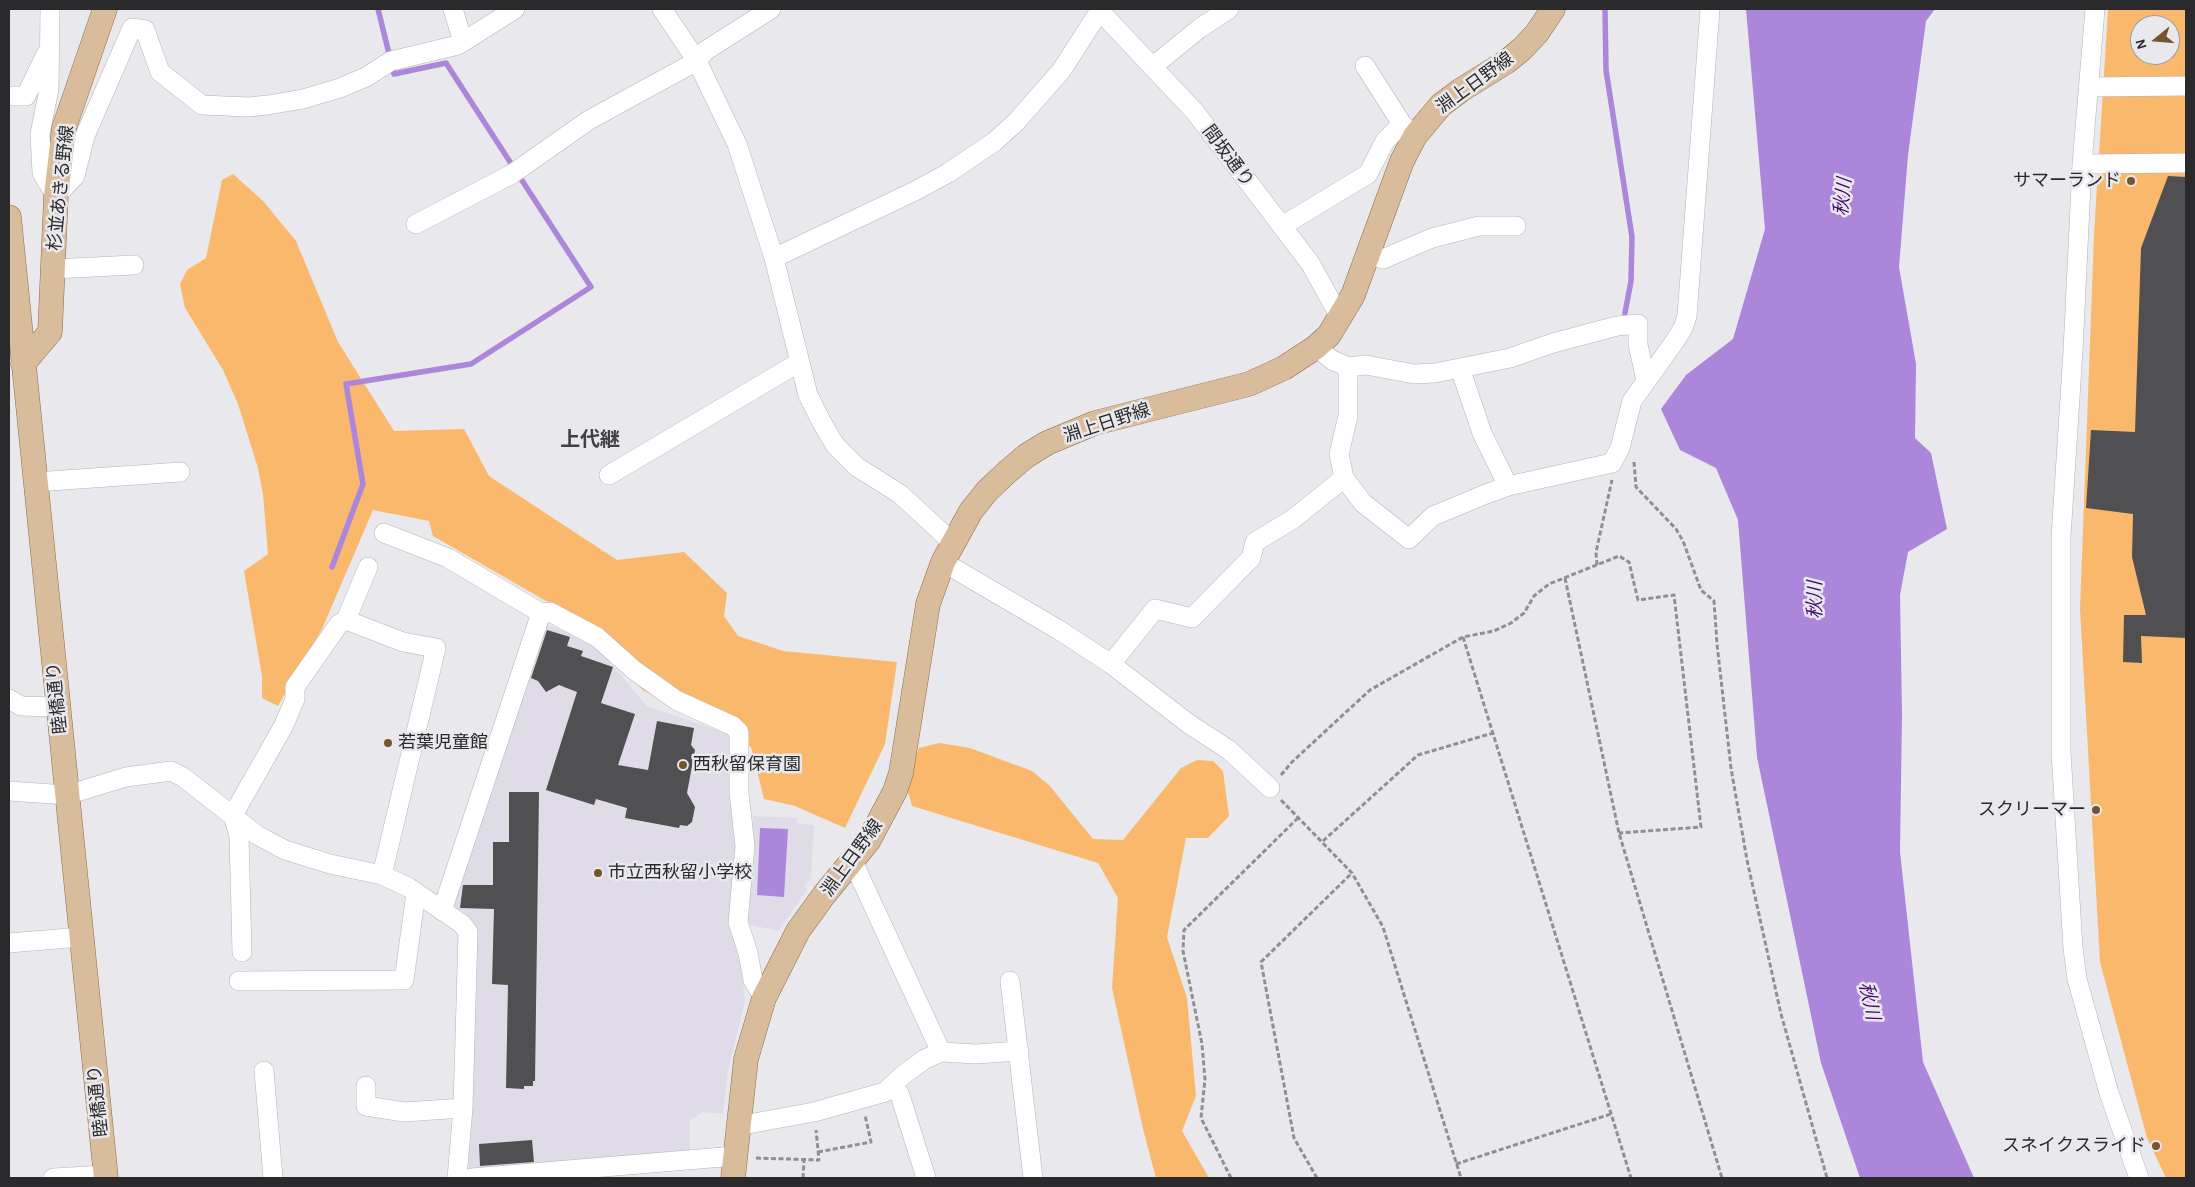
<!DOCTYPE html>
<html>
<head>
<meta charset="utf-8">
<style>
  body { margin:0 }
  #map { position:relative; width:2195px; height:1187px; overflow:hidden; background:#e9e8ec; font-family:"Alegreya Sans",sans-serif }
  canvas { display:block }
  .frame { position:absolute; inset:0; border:10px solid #2a292b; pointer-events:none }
  .north { position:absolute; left:2130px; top:15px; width:50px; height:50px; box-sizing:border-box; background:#e9e8ec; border:1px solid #9d9c9f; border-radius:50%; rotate:253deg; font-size:14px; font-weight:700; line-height:20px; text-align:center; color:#2a292b }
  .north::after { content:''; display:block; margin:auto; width:18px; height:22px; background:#76542c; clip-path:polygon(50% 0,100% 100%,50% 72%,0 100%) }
</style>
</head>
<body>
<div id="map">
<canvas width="2195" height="1187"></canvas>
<div class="frame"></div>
<div class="north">N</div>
</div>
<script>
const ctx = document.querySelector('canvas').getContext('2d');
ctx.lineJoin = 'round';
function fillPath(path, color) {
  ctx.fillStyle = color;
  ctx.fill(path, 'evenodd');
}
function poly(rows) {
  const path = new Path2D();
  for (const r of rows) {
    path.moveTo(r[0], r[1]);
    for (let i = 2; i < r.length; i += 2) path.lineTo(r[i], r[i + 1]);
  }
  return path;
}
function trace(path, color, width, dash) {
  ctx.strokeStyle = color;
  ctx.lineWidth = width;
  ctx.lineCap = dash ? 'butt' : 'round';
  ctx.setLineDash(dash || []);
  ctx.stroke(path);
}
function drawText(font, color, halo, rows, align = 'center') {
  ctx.font = font + ' "Alegreya Sans","Noto Sans JP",sans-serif';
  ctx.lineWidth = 5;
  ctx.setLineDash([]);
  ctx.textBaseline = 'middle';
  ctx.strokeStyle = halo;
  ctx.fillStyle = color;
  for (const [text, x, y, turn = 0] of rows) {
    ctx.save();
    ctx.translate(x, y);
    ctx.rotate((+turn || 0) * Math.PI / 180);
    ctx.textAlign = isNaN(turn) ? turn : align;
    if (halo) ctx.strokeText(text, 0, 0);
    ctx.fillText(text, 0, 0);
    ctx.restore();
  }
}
fillPath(poly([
  [544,623,594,644,647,706,735,736,739,949,745,1001,728,1070,723,1114,703,1112,690,1120,690,1153,470,1171,463,1162,475,929,466,913,450,905],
  [753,816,798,818,797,823,814,825,811,878,804,886,807,890,778,931,747,924]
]), '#e0dce7');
fillPath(poly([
  [2108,9,2186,9,2186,1178,2166,1178,2147,1138,2100,962,2080,609,2094,235],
  [2140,25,2170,25,2170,55,2140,55],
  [233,174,263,201,296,241,338,342,394,431,464,429,489,476,617,560,684,552,727,593,724,616,738,636,783,651,897,662,885,744,845,828,795,806,764,799,751,747,643,690,553,605,433,536,429,521,373,510,322,629,278,706,262,698,262,676,244,571,268,554,263,494,258,468,238,404,223,370,185,308,180,284,187,270,206,258,222,180],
  [939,743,970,748,1032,771,1049,785,1093,839,1123,840,1181,768,1197,760,1213,761,1223,771,1229,816,1208,838,1186,838,1167,937,1187,998,1196,1096,1182,1131,1209,1178,1156,1178,1143,1129,1112,988,1118,898,1098,863,912,806,906,785,919,748]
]), '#fab86d');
fillPath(poly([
  [1746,9,1935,9,1926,21,1908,155,1899,267,1916,364,1915,438,1931,453,1947,529,1908,552,1900,595,1902,714,1900,852,1923,1062,1974,1178,1860,1178,1821,1063,1757,757,1738,520,1716,468,1680,450,1661,409,1686,375,1733,339,1765,229],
  [760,828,788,829,784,897,757,895]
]), '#ab86db');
trace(poly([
  [1605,9,1606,70,1632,237,1631,281,1625,313],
  [332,567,363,484,346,384,471,364,591,287,446,63,394,74,378,9]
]), '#ab86db', 5.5);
fillPath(poly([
  [2168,176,2186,177,2186,638,2141,636,2142,663,2123,662,2124,615,2146,615,2132,557,2133,514,2086,508,2091,430,2135,432,2141,248],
  [547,630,570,637,567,646,583,651,581,656,613,667,601,703,635,714,618,765,648,770,657,721,694,728,691,745,695,750,687,793,695,807,692,822,687,826,680,825,679,828,625,818,627,808,596,799,594,805,546,790,577,692,559,685,546,692,538,681,531,678],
  [509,792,539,792,535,1081,533,1081,533,1086,524,1086,524,1089,506,1088,508,985,492,984,494,909,460,908,463,885,493,885,493,842,509,842],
  [532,1140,534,1162,480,1166,479,1144]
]), '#504f52');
const minor = poly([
  [50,9,49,89,40,134,42,173,56,196,75,176,85,136,132,28,145,30,160,72,202,105,248,107,268,105,303,99,340,88,366,77,391,61,458,45,515,9],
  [453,9,463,42],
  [662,9,697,61,737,144,774,258,808,395,821,421,835,445,857,467,900,494,953,543],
  [1098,9,1195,112,1310,263,1340,317],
  [2095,9,2082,164,2073,351,2061,537,2061,752,2073,948,2077,979,2109,1093,2139,1178],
  [1365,66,1402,124,1410,132],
  [1152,67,1200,28,1229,9],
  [2088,87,2186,86],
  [9,96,26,96,46,54],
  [2082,164,2186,163],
  [416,224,512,174,589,120,697,61,705,51,771,9],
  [1282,226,1368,174,1385,141,1402,124],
  [1369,254,1383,259,1432,238,1479,226,1516,226],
  [774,258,915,191,948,173,994,142,1016,122,1061,71,1099,12],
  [53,269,134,265],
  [1316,347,1332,360,1348,367,1366,365,1414,374,1435,373,1510,358,1553,343,1617,326,1638,324,1638,345,1646,380],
  [1348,367,1348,416,1339,454,1344,478,1363,503,1409,539,1433,516,1486,494,1508,486,1612,463,1620,448,1632,401,1675,341,1683,328,1687,316,1710,9],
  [1460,368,1482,433,1508,486],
  [609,475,798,363],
  [35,482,180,472],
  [384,533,448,558,541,613,442,911],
  [943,562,1059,630,1111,664,1189,724,1229,750,1270,788],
  [368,567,346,620,403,642,436,648,382,875],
  [541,613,550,612,597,637,634,670,676,700,733,726,739,732,739,793,745,846,738,922,748,953,753,980,764,998],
  [1111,664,1155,609,1192,618,1251,558,1255,542,1293,519,1344,478],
  [9,699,21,706,58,707],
  [9,791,67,795,126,777,171,771,183,777,257,835,285,850,330,864,382,875,408,887,462,924,468,932,463,1108,457,1178],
  [853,862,941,1052],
  [9,943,81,937],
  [242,952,239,836,233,815,284,725,295,699,295,687,339,624,346,620],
  [239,981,404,980,416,893],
  [1010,981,1033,1178],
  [264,1071,273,1178],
  [892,1085,900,1095,926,1178],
  [366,1086,366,1106,404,1112,463,1108],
  [737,1126,814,1112,885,1092,903,1075,925,1059,941,1052,976,1054,1019,1051],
  [53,1178,105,1175],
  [472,1178,735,1156]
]);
const major = poly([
  [9,217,106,1178],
  [23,364,50,332,56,196,64,128,105,9],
  [733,1178,746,1059,764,998,798,931,824,895,869,840,895,791,901,773,928,604,943,562,971,511,987,491,1006,473,1026,456,1047,443,1095,423,1249,384,1284,368,1316,347,1329,335,1353,295,1402,161,1415,136,1441,105,1461,90,1506,62,1522,49,1537,33,1553,9]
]);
trace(minor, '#b4b3b7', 20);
trace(major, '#8c6c4a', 25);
trace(poly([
  [1634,462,1636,487,1676,529,1683,541,1701,590,1714,601,1717,644,1731,768,1747,860,1781,1014,1827,1178],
  [1597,565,1596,552,1612,480],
  [1565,578,1619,833,1722,1178],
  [1463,637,1631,1178],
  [1281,775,1292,762,1370,690,1463,637,1494,631,1511,623,1524,613,1534,596,1549,584,1619,556,1629,562,1638,600,1674,595,1701,827,1619,833],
  [1281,800,1352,873,1383,927,1461,1178],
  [1323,841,1418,755,1493,733],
  [818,1152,871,1142,865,1115],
  [756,1158,819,1160,816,1130],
  [1456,1164,1611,1114],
  [803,1178,804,1160],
  [1231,1178,1201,1118,1205,1079,1202,1044,1183,951,1184,930,1299,817],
  [1317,1178,1294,1138,1261,962,1352,873]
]), '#908f92', 3, [5, 2.5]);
trace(minor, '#fff', 19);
trace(major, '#d9bc9c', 24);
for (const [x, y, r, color] of [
  [2131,181,5,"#76542c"],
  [388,743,5,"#76542c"],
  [683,765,5,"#76542c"],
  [2096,810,5,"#76542c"],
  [598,873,5,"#76542c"],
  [2156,1146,5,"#76542c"]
]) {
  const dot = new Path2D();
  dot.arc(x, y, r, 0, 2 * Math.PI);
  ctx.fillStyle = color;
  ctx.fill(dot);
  trace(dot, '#e9e8ec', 2);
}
drawText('18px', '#2a292b', '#e9e8ec', [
  ["淵上日野線",1475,83,-36],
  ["間坂通り",1228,156,53],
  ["杉並あきる野線",61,188,-84],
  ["淵上日野線",1107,423,-18],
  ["睦橋通り",57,698,-96],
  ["淵上日野線",852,858,-54],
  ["睦橋通り",98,1101,-96]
]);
drawText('18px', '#2a292b', '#e9e8ec', [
  ["サマーランド",2121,181],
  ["若葉児童館",398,743,"left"],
  ["西秋留保育園",693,765,"left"],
  ["スクリーマー",2086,810],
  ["市立西秋留小学校",608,873,"left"],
  ["スネイクスライド",2146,1146]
], 'right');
drawText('italic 19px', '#460c73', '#e9e8ec', [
  ["秋川",1843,197,-84],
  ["秋川",1815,600,-90],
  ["秋川",1869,1001,78]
]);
drawText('bold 20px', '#424043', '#e9e8ec', [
  ["上代継",590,440]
]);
</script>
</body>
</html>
